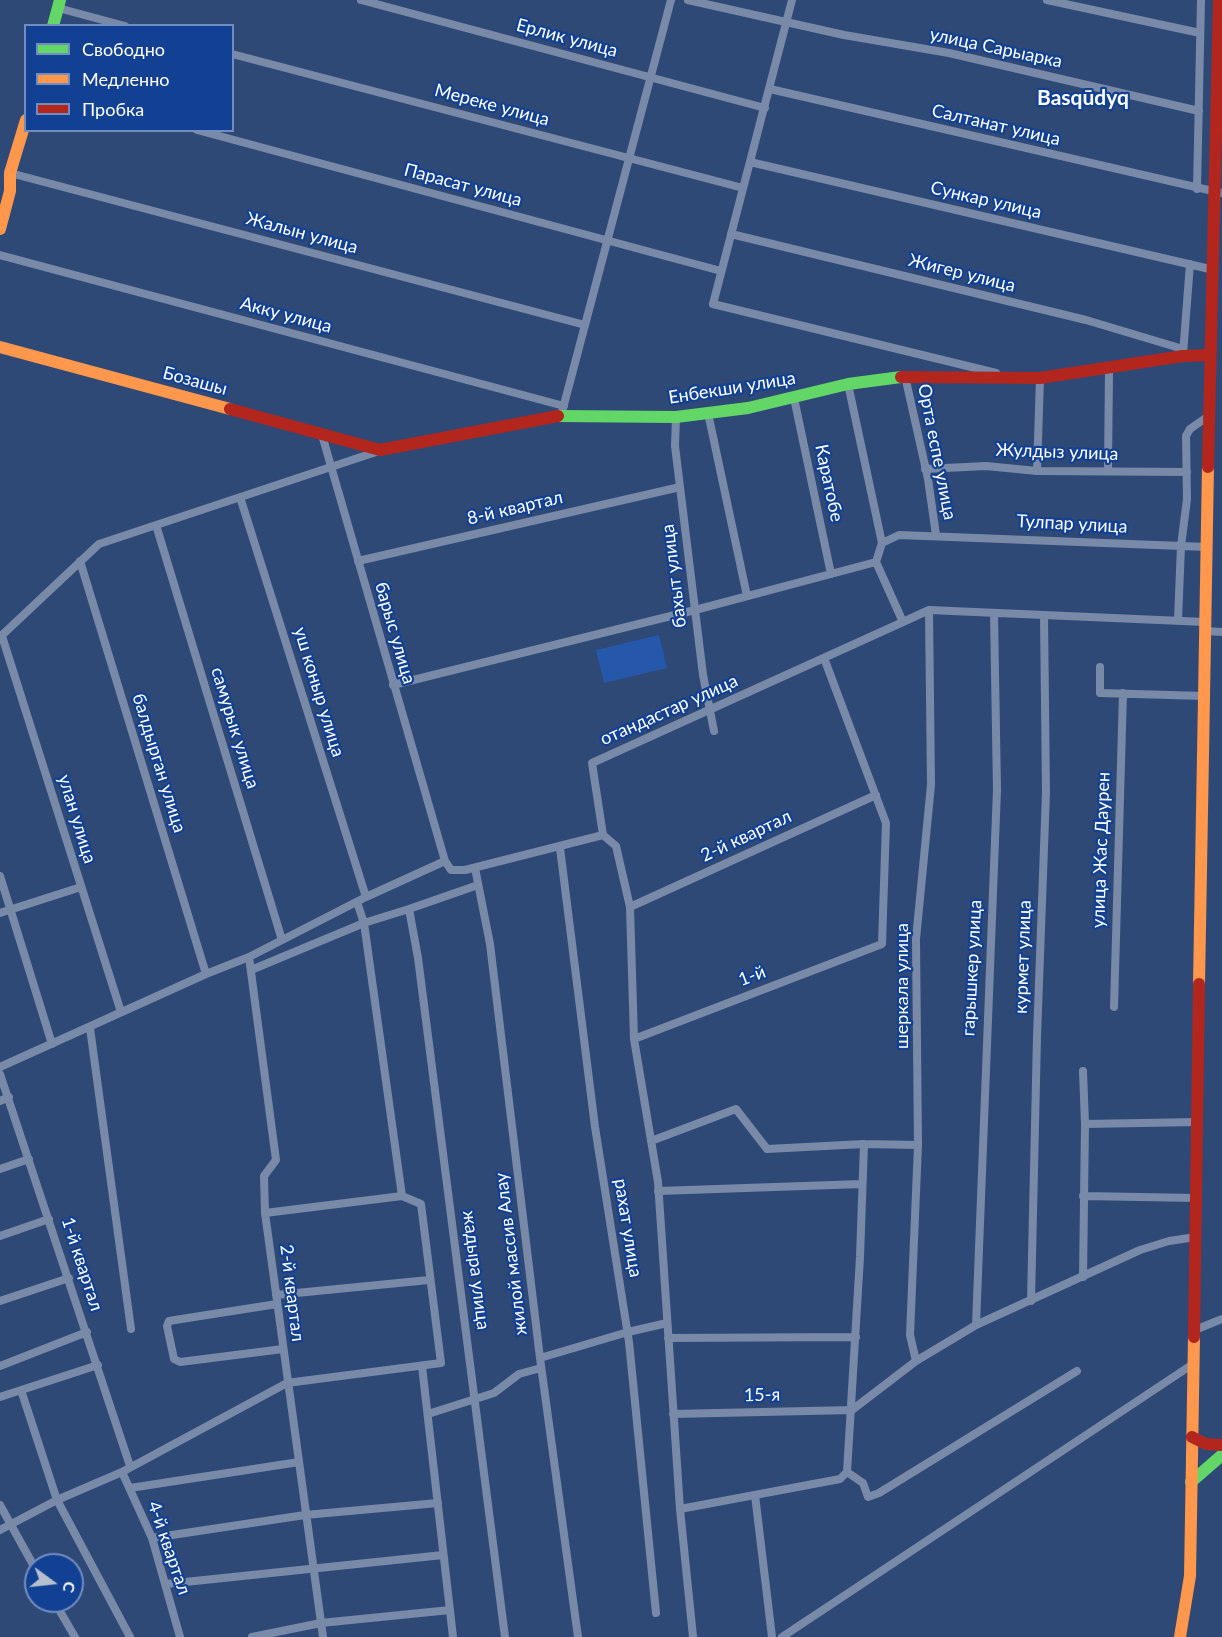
<!DOCTYPE html>
<html>
<head>
<meta charset="utf-8">
<style>
  body { margin:0 }
  #map { position:relative; width:1222px; height:1637px; overflow:hidden; background:#2f4977; font-family:Lato,sans-serif }
  canvas { display:block }
  .legend { position:absolute; left:24px; top:24px; width:210px; height:108px; box-sizing:border-box; background:#124194; border:2px solid #718dbf; margin:0; padding:8px 10px; list-style:none; font-size:18px; color:#fff }
  .legend li { display:flex; align-items:center; gap:12px; height:30px }
  .legend b { width:30px; border:2px solid #718dbf }
  .north { position:absolute; left:24px; top:1553px; width:60px; height:60px; box-sizing:border-box; background:#124194; border:2px solid #718dbf; border-radius:50%; rotate:105deg; font-size:16px; font-weight:700; line-height:24px; text-align:center; color:#fff }
  .north::after { content:''; display:block; margin:auto; width:21px; height:27px; background:#b6bfcf; clip-path:polygon(50% 0,100% 100%,50% 72%,0 100%) }
</style>
</head>
<body>
<div id="map">
<canvas width="1222" height="1637"></canvas>
<ul class="legend">
<li><b style="height:8px;background:#63d668"></b>Свободно</li>
<li><b style="height:8px;background:#ff974d"></b>Медленно</li>
<li><b style="height:8px;background:#b3261e"></b>Пробка</li>
</ul>
<div class="north">С</div>
</div>
<script>
const ctx = document.querySelector('canvas').getContext('2d');
ctx.lineJoin = 'round';
function fillPath(path, color) {
  ctx.fillStyle = color;
  ctx.fill(path, 'evenodd');
}
function poly(rows) {
  const path = new Path2D();
  for (const r of rows) {
    path.moveTo(r[0], r[1]);
    for (let i = 2; i < r.length; i += 2) path.lineTo(r[i], r[i + 1]);
  }
  return path;
}
function trace(path, color, width, dash) {
  ctx.strokeStyle = color;
  ctx.lineWidth = width;
  ctx.lineCap = dash ? 'butt' : 'round';
  ctx.setLineDash(dash || []);
  ctx.stroke(path);
}
function drawText(font, color, halo, rows, align = 'center') {
  ctx.font = font + ' Lato,sans-serif';
  ctx.lineWidth = 4.5;
  ctx.setLineDash([]);
  ctx.textBaseline = 'middle';
  ctx.strokeStyle = halo;
  ctx.fillStyle = color;
  for (const [text, x, y, turn = 0] of rows) {
    ctx.save();
    ctx.translate(x, y);
    ctx.rotate((+turn || 0) * Math.PI / 180);
    ctx.textAlign = isNaN(turn) ? turn : align;
    if (halo) ctx.strokeText(text, 0, 0);
    ctx.fillText(text, 0, 0);
    ctx.restore();
  }
}
fillPath(poly([
  [659,635,667,668,604,683,596,650]
]), '#2557ab');
trace(poly([
  [361,0,765,108],
  [688,0,844,35,949,53,1199,111],
  [792,0,713,304,996,373],
  [1047,0,1200,33],
  [58,8,125,26],
  [232,54,743,188],
  [770,89,1222,193],
  [197,130,721,271],
  [750,162,1214,270],
  [10,173,585,325],
  [1197,189,1201,0],
  [731,234,1086,320,1183,349],
  [0,255,564,406],
  [1183,354,1190,264],
  [905,376,928,479,936,535],
  [848,384,882,543],
  [794,398,831,574],
  [562,412,671,0],
  [708,413,747,596],
  [676,417,675,446,680,487,703,675,714,731],
  [925,469,986,466,1037,471,1187,472],
  [1108,470,1109,370],
  [1037,471,1040,378],
  [240,497,366,897],
  [156,525,282,940],
  [80,561,206,974],
  [358,561,680,487],
  [1178,620,1181,546,1187,499,1186,436,1190,429,1210,415],
  [1205,622,929,610,903,622,876,562,882,543,899,535,1207,547],
  [1205,631,1222,632],
  [2,636,121,1012],
  [0,637,99,544,379,451],
  [1100,667,1100,693,1204,696],
  [393,685,695,610,876,562],
  [603,835,616,846,630,907,634,1039,658,1182,680,1509,693,1637],
  [560,848,595,1127,629,1342,656,1613],
  [445,861,451,870,465,870,603,835,592,763,903,622],
  [475,868,490,944,540,1358,578,1637],
  [0,876,52,1044],
  [478,885,409,909,418,958,505,1637],
  [630,907,876,795],
  [0,913,81,887],
  [249,957,276,1160,264,1176,265,1213,323,1637],
  [251,970,364,923,409,909],
  [1114,1007,1123,693],
  [90,1028,131,1329],
  [634,1039,882,944,886,823,824,658],
  [0,1067,206,974,249,957,366,897,445,861,322,435],
  [1083,1071,1085,1124,1083,1277],
  [0,1074,130,1466],
  [0,1101,9,1097],
  [1085,1124,1198,1122],
  [651,1141,736,1109,767,1149,864,1144,918,1145],
  [0,1169,29,1159],
  [658,1191,862,1184],
  [1083,1196,1196,1198],
  [265,1213,402,1196],
  [0,1236,49,1219],
  [276,1295,429,1280],
  [0,1301,69,1278],
  [1031,1301,1037,1037,1046,793,1044,615],
  [277,1304,175,1320,169,1321,167,1326,174,1359,180,1362,283,1349],
  [976,1325,997,790,994,613],
  [1195,1330,1222,1319],
  [668,1338,856,1337],
  [540,1358,628,1332,667,1323],
  [916,1361,910,1335,918,1145,916,939,931,785,929,610],
  [0,1366,87,1332],
  [422,1366,453,1637],
  [21,1390,57,1500,130,1637],
  [0,1397,98,1365],
  [852,1410,916,1361,976,1325,1140,1250,1169,1241,1196,1237],
  [428,1414,494,1393,519,1374,541,1368],
  [673,1414,852,1410],
  [122,1472,152,1538,180,1637],
  [847,1472,863,1483,868,1497,879,1493,1077,1371],
  [130,1488,299,1462],
  [755,1495,772,1637],
  [0,1505,36,1570],
  [680,1509,840,1479,847,1472,860,1257,864,1144],
  [0,1530,57,1500,122,1472,287,1383,441,1363,421,1204,402,1196,364,923,357,902],
  [152,1538,305,1515,438,1503],
  [166,1584,443,1555],
  [54,1601,75,1637],
  [252,1637,321,1623,450,1610],
  [782,1637,1193,1364]
]), '#798aa9', 8);
trace(poly([
  [53,26,60,0],
  [558,416,676,417,748,408,848,384,901,377],
  [1191,1482,1222,1455]
]), '#63d668', 12);
trace(poly([
  [0,229,10,191,10,173,26,120],
  [0,347,230,409],
  [1199,984,1208,467],
  [1180,1637,1190,1576,1194,1337]
]), '#ff974d', 12);
trace(poly([
  [901,377,1040,378,1183,356,1211,355],
  [230,409,380,450,558,416],
  [1208,467,1219,0],
  [1194,1337,1199,984],
  [1192,1437,1206,1444,1222,1445]
]), '#b3261e', 12);
drawText('18px', '#fff', '#124194', [
  ["Ерлик улица",567,38,15],
  ["улица Сарыарка",996,48,12],
  ["Мереке улица",492,105,15],
  ["Салтанат улица",996,125,13],
  ["Парасат улица",463,185,15],
  ["Сункар улица",986,200,13],
  ["Жалын улица",302,233,15],
  ["Жигер улица",962,273,14],
  ["Акку улица",286,315,15],
  ["Бозашы",195,381,15],
  ["Енбекши улица",732,388,-9],
  ["Орта еспе улица",937,452,79],
  ["Жулдыз улица",1057,452,2],
  ["Каратобе",829,483,78],
  ["8-й квартал",515,508,-13],
  ["Тулпар улица",1072,524,3],
  ["бахыт улица",674,576,-97],
  ["барыс улица",395,633,74],
  ["уш коныр улица",319,692,73],
  ["отандастар улица",669,710,-24],
  ["самурык улица",235,728,73],
  ["балдырган улица",159,763,73],
  ["улан улица",77,819,73],
  ["2-й квартал",746,836,-25],
  ["улица Жас Даурен",1101,850,-88],
  ["курмет улица",1023,957,-88],
  ["гарышкер улица",972,968,-87],
  ["1-й",752,976,-21],
  ["шеркала улица",902,986,-90],
  ["рахат улица",628,1228,81],
  ["жилой массив Алау",511,1254,-97],
  ["1-й квартал",82,1264,72],
  ["жадыра улица",476,1270,83],
  ["2-й квартал",292,1293,83],
  ["15-я",762,1395,-1],
  ["4-й квартал",169,1548,71]
]);
drawText('bold 21px', '#fff', '#124194', [
  ["Basqūdyq",1083,98]
]);
</script>
</body>
</html>
